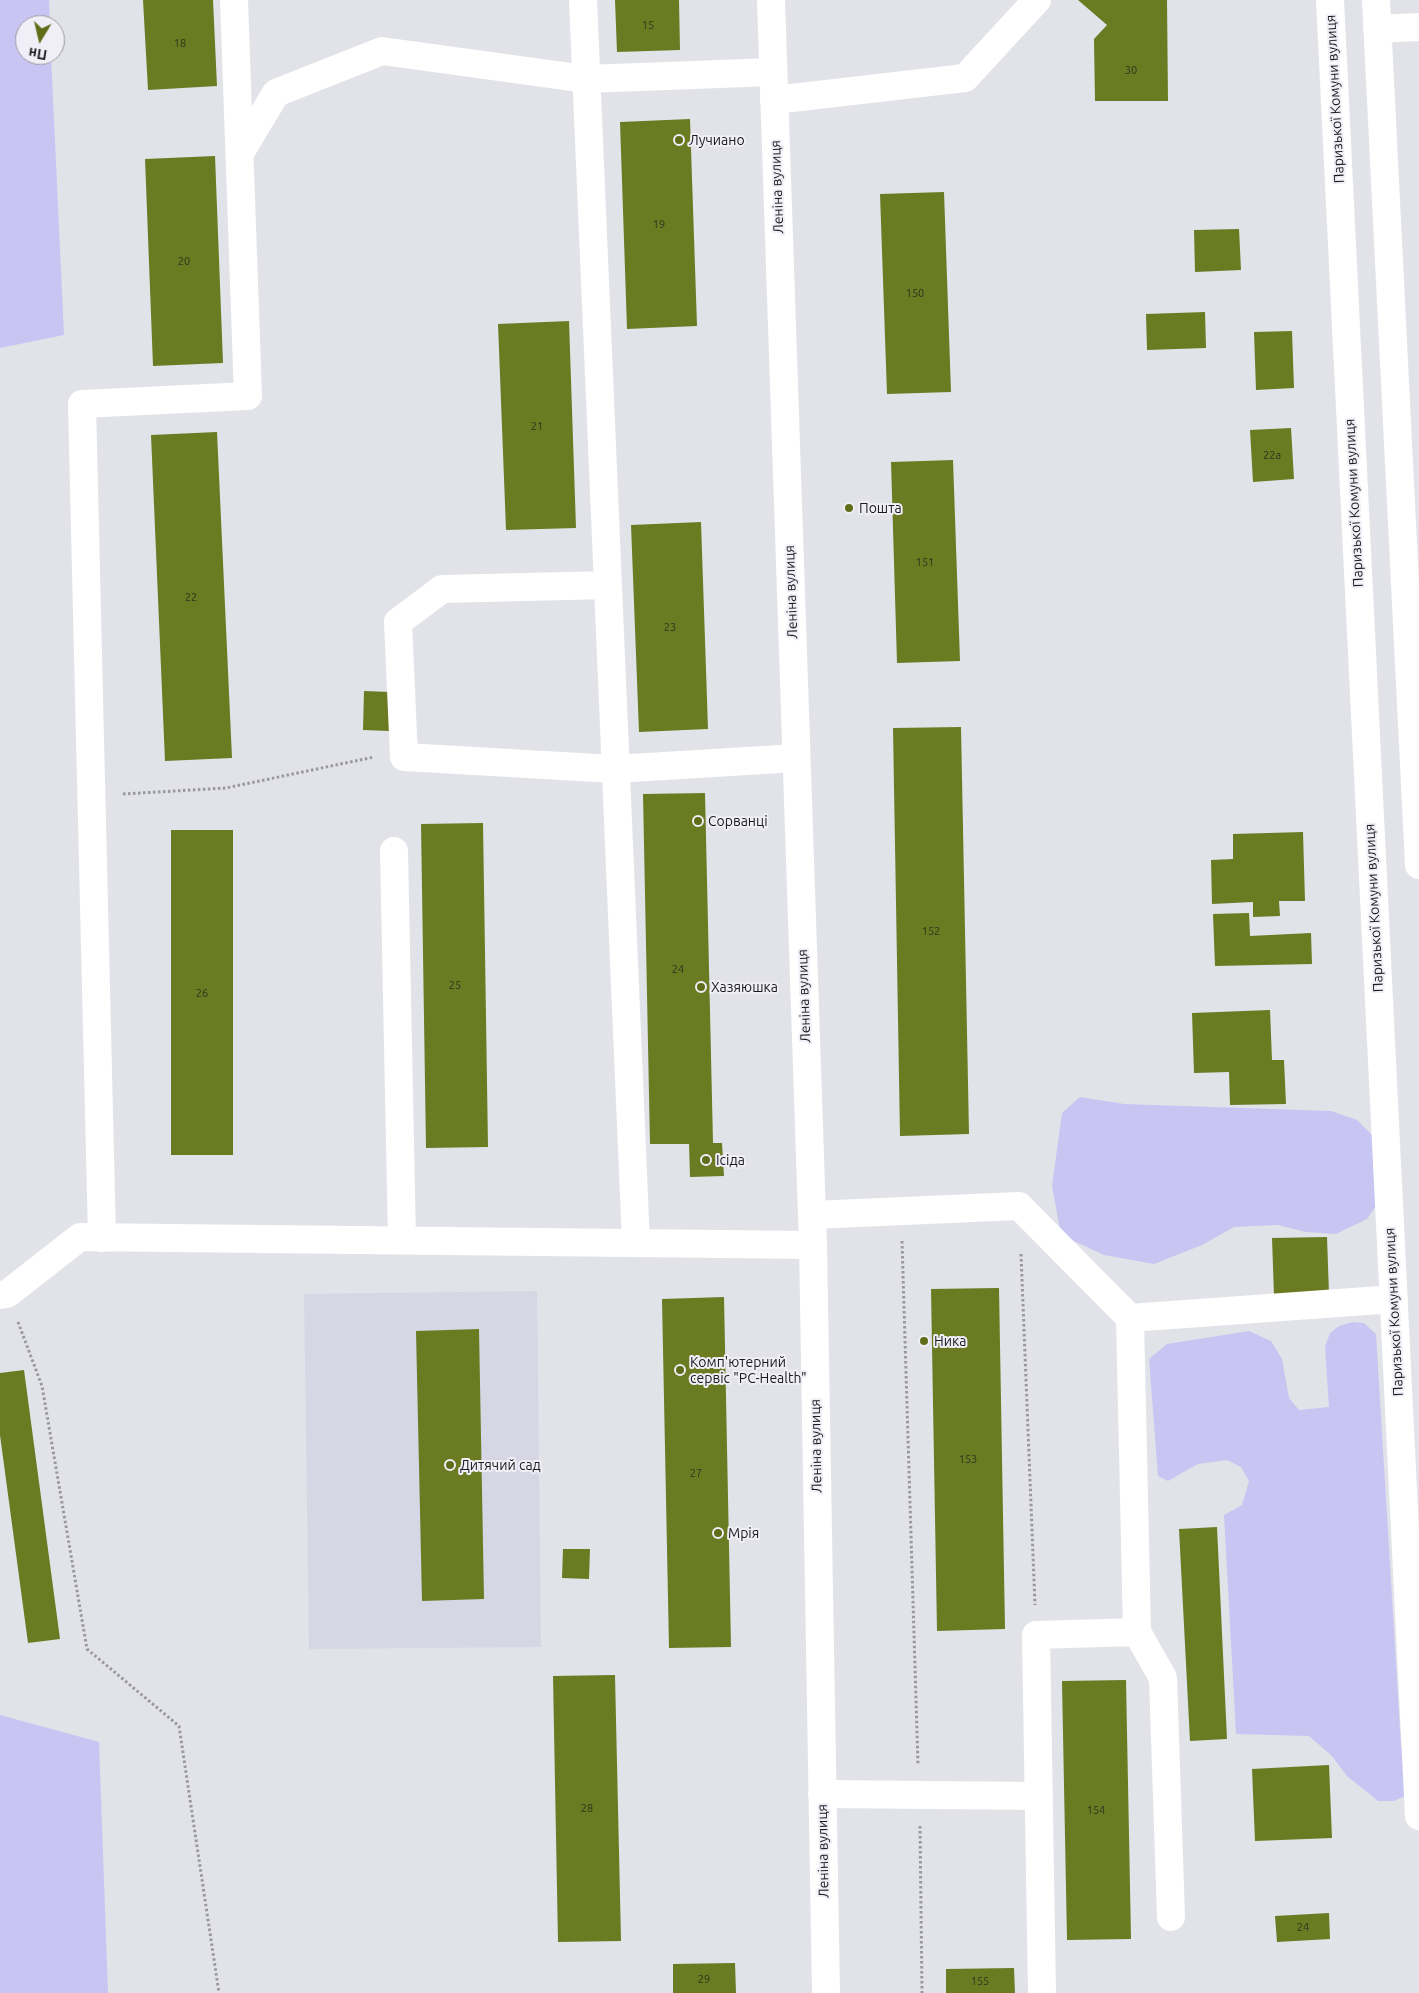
<!DOCTYPE html>
<html>
<head>
<meta charset="utf-8">
<style>
  body { margin:0 }
  #map { position:relative; width:1419px; height:1993px; overflow:hidden; background:#e2e2e9; font-family:Ubuntu,sans-serif }
  canvas { display:block }
  .north { position:absolute; left:15px; top:15px; width:50px; height:50px; box-sizing:border-box; background:#f0eff7; border:1px solid #9b9aa0; border-radius:50%; rotate:189deg; font-size:14px; font-weight:700; line-height:20px; text-align:center; color:#1b1b1d }
  .north::after { content:''; display:block; margin:auto; width:18px; height:22px; background:#5e6d18; clip-path:polygon(50% 0,100% 100%,50% 72%,0 100%) }
</style>
</head>
<body>
<div id="map">
<canvas width="1419" height="1993"></canvas>
<div class="north">Пн</div>
</div>
<script>
const ctx = document.querySelector('canvas').getContext('2d');
ctx.lineJoin = 'round';
function fillPath(path, color) {
  ctx.fillStyle = color;
  ctx.fill(path, 'evenodd');
}
function poly(rows) {
  const path = new Path2D();
  for (const r of rows) {
    path.moveTo(r[0], r[1]);
    for (let i = 2; i < r.length; i += 2) path.lineTo(r[i], r[i + 1]);
  }
  return path;
}
function trace(path, color, width, dash) {
  ctx.strokeStyle = color;
  ctx.lineWidth = width;
  ctx.lineCap = dash ? 'butt' : 'round';
  ctx.setLineDash(dash || []);
  ctx.stroke(path);
}
function drawText(font, color, halo, rows, align = 'center') {
  ctx.font = font + ' Ubuntu,sans-serif';
  ctx.lineWidth = 4;
  ctx.setLineDash([]);
  ctx.textBaseline = 'middle';
  ctx.strokeStyle = halo;
  ctx.fillStyle = color;
  for (const [text, x, y, turn = 0] of rows) {
    ctx.save();
    ctx.translate(x, y);
    ctx.rotate((+turn || 0) * Math.PI / 180);
    ctx.textAlign = isNaN(turn) ? turn : align;
    if (halo) ctx.strokeText(text, 0, 0);
    ctx.fillText(text, 0, 0);
    ctx.restore();
  }
}
fillPath(poly([
  [537,1291,541,1647,309,1649,304,1294]
]), '#d7d6e5');
fillPath(poly([
  [0,0,49,0,50,25,25,25,25,55,51,55,64,335,0,348],
  [1080,1097,1124,1104,1331,1111,1357,1120,1378,1141,1381,1199,1367,1219,1336,1234,1306,1232,1278,1225,1234,1227,1202,1245,1154,1264,1104,1255,1061,1235,1052,1186,1062,1113],
  [1353,1322,1364,1323,1376,1334,1401,1746,1409,1770,1407,1795,1394,1801,1378,1801,1347,1776,1332,1756,1309,1736,1236,1734,1224,1515,1242,1505,1249,1481,1241,1467,1227,1460,1198,1464,1168,1481,1158,1476,1149,1359,1167,1344,1249,1331,1271,1341,1282,1359,1289,1398,1299,1410,1329,1407,1325,1347,1330,1333,1339,1326],
  [0,1715,99,1742,108,1993,0,1993]
]), '#c8c5f3');
fillPath(poly([
  [143,0,213,0,217,86,148,90],
  [615,0,679,0,680,50,617,52],
  [1078,0,1167,0,1168,101,1095,101,1094,39,1107,25],
  [690,119,697,326,627,329,620,122],
  [215,156,223,363,153,366,145,159],
  [944,192,951,392,887,394,880,194],
  [1239,229,1241,270,1195,272,1194,230],
  [1205,312,1206,348,1147,350,1146,314],
  [569,321,576,528,506,530,498,324],
  [1292,331,1294,388,1256,390,1254,332],
  [1291,428,1294,479,1253,482,1250,430],
  [217,432,232,758,165,761,151,435],
  [953,460,960,661,897,663,891,462],
  [701,522,708,729,639,732,631,525],
  [364,691,390,692,389,731,363,730],
  [961,727,969,1134,900,1136,893,728],
  [705,793,713,1143,722,1143,724,1176,690,1177,689,1144,650,1144,643,794],
  [483,823,488,1147,426,1148,421,824],
  [171,830,233,830,233,1155,171,1155],
  [1303,832,1305,901,1279,901,1280,916,1253,917,1253,902,1212,904,1211,860,1233,859,1233,834],
  [1249,913,1250,936,1311,933,1312,964,1215,966,1213,914],
  [1270,1010,1272,1060,1284,1060,1286,1104,1230,1105,1229,1072,1194,1073,1192,1013],
  [1327,1237,1329,1294,1274,1296,1272,1238],
  [999,1288,1005,1629,937,1631,931,1289],
  [724,1297,731,1647,669,1648,662,1299],
  [479,1329,484,1599,422,1601,416,1331],
  [24,1370,60,1639,28,1643,0,1435,0,1373],
  [1217,1527,1227,1739,1190,1741,1179,1529],
  [563,1549,590,1549,589,1579,562,1578],
  [615,1675,621,1941,558,1942,553,1676],
  [1126,1680,1131,1939,1067,1940,1062,1681],
  [1329,1765,1332,1838,1255,1841,1252,1769],
  [1329,1913,1330,1939,1277,1942,1275,1916],
  [735,1963,736,1993,673,1993,673,1964],
  [1014,1968,1015,1993,946,1993,946,1969]
]), '#6a7b22');
trace(poly([
  [123,794,226,788,374,757],
  [902,1241,918,1765],
  [1021,1254,1035,1605],
  [18,1322,42,1386,87,1649,179,1726,219,1993],
  [920,1826,922,1993]
]), '#98989d', 3, [2.5, 2.5]);
trace(poly([
  [583,0,636,1243],
  [1330,0,1419,1816],
  [1376,0,1419,865],
  [1377,29,1419,27],
  [774,100,965,78,1037,0],
  [240,153,276,93,382,51,586,79,773,72],
  [608,585,442,589,398,622,404,757,615,769,796,758],
  [394,851,402,1240],
  [812,1215,1019,1206,1130,1318,1394,1299],
  [102,1238,82,404,248,396,234,0],
  [0,1295,7,1294,80,1237,813,1245],
  [1137,1632,1163,1678,1171,1917],
  [822,1794,1039,1796],
  [1042,1993,1036,1635,1137,1632,1130,1318]
]), '#fff', 28);
trace(poly([
  [771,0,813,1245,826,1993]
]), '#fff', 28);
for (const [x, y, r, color] of [
  [679,140,5,"#5e6d18"],
  [849,508,5,"#5e6d18"],
  [698,821,5,"#5e6d18"],
  [701,987,5,"#5e6d18"],
  [706,1160,5,"#5e6d18"],
  [924,1341,5,"#5e6d18"],
  [680,1370,5,"#5e6d18"],
  [450,1465,5,"#5e6d18"],
  [718,1533,5,"#5e6d18"]
]) {
  const dot = new Path2D();
  dot.arc(x, y, r, 0, 2 * Math.PI);
  ctx.fillStyle = color;
  ctx.fill(dot);
  trace(dot, '#f0eff7', 2);
}
drawText('11px', '#2f331e', null, [
  ["15",648,25],
  ["18",180,43],
  ["30",1131,70],
  ["19",659,224],
  ["20",184,261],
  ["150",915,293],
  ["21",537,426],
  ["22а",1272,455],
  ["151",925,562],
  ["22",191,597],
  ["23",670,627],
  ["152",931,931],
  ["24",678,969],
  ["25",455,985],
  ["26",202,993],
  ["153",968,1459],
  ["27",696,1473],
  ["28",587,1808],
  ["154",1096,1810],
  ["24",1303,1927],
  ["29",704,1979],
  ["155",980,1981]
]);
drawText('14px', '#1b1b1d', '#f0eff7', [
  ["Паризької Комуни вулиця",1335,99,-93],
  ["Леніна вулиця",777,187,-92],
  ["Паризької Комуни вулиця",1354,503,-93],
  ["Леніна вулиця",791,592,-92],
  ["Паризької Комуни вулиця",1374,908,-93],
  ["Леніна вулиця",804,996,-92],
  ["Паризької Комуни вулиця",1394,1312,-93],
  ["Леніна вулиця",816,1446,-91],
  ["Леніна вулиця",823,1851,-91]
]);
drawText('14px', '#1b1b1d', '#f0eff7', [
  ["Лучиано",689,140],
  ["Пошта",859,508],
  ["Сорванці",708,821],
  ["Хазяюшка",711,987],
  ["Ісіда",716,1160],
  ["Ника",934,1341],
  ["Комп'ютерний",690,1362],
  ["сервіс \"PC-Health\"",690,1378],
  ["Дитячий сад",460,1465],
  ["Мрія",728,1533]
], 'left');
</script>
</body>
</html>
